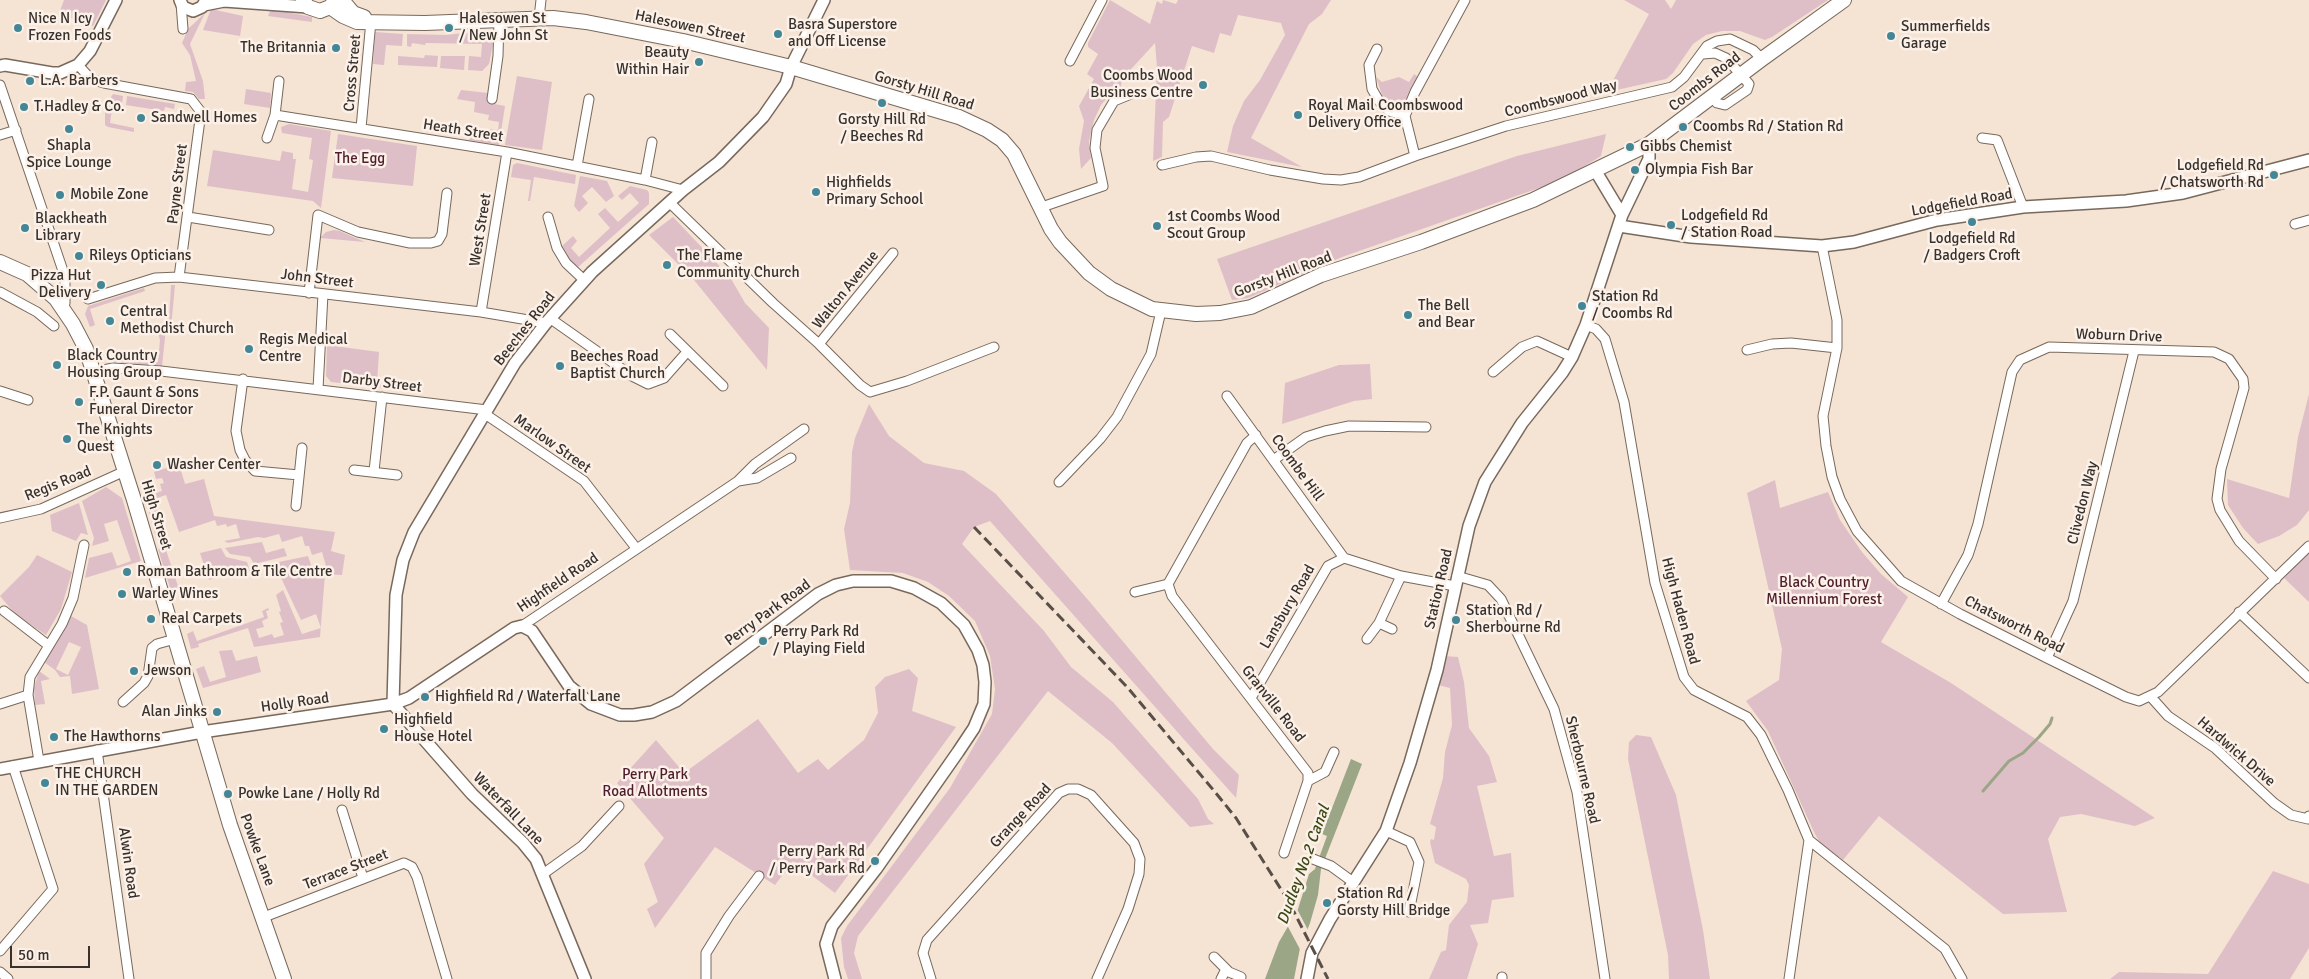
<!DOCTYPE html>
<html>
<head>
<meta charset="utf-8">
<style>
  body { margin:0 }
  #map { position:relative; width:2309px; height:979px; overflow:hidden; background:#f5e3d4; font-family:Signika,sans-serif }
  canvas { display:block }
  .scale { position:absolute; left:10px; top:946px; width:80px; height:22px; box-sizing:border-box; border:2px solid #38312c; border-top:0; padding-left:6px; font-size:15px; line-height:18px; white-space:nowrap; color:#38312c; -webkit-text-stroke:4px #fcf1e8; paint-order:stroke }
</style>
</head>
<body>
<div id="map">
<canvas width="2309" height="979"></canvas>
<div class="scale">50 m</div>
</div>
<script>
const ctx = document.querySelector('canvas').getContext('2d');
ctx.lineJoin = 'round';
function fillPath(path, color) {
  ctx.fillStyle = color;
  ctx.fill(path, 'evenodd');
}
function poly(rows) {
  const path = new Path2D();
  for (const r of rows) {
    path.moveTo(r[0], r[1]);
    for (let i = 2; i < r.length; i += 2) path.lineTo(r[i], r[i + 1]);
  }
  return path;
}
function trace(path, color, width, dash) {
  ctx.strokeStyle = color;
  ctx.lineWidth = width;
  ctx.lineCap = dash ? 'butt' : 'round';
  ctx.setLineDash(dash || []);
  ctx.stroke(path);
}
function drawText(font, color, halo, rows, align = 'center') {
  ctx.font = font + ' Signika,sans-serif';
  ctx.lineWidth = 5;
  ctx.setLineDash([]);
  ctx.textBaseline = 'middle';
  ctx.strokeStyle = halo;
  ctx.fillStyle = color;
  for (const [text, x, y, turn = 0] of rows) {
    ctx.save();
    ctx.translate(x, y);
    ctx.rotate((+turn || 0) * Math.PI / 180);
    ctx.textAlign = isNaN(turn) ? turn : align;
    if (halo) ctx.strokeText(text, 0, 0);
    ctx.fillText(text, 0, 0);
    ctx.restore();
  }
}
fillPath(poly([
  [64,0,106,0,93,26,59,14],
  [1110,0,1150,24,1157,1,1162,4,1163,0,1176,4,1178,0,1331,0,1322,14,1309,24,1251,138,1302,167,1227,152,1233,126,1244,101,1260,80,1285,35,1281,23,1238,15,1231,36,1220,33,1214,53,1192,46,1169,117,1163,122,1162,157,1153,161,1157,68,1155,43,1122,79,1121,86,1116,95,1109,96,1101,105,1094,120,1089,141,1091,158,1081,169,1079,149,1084,121,1079,106,1094,79,1087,74,1098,54,1088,47,1088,43],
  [1624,0,1665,0,1671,9,1676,0,1828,0,1772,37,1765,40,1740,31,1722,31,1706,35,1693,44,1673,73,1666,79,1612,91,1610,86,1649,14],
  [211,9,243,16,240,36,203,30],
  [271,9,312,17,312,22,268,16],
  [205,13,190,44,203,81,205,99,199,99,193,92,185,91,186,82,196,81,190,55,182,43,188,29],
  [480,31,487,34,493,44,489,64,482,71,468,70,469,56,481,57,482,44,426,43,425,45,412,43,411,47,407,46,407,34,446,35],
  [375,32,403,34,402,46,386,45,384,65,373,64],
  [425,55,438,56,437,67,398,65,398,56,424,58],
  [441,56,465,56,464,70,440,68],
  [1414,74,1417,76,1417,80,1406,103,1402,106,1393,107,1383,98,1376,77,1382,82,1399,77,1409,82],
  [517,76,552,82,542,150,505,145],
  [246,89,271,93,270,108,244,104],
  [461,90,488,93,489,103,505,106,499,145,469,140,471,131,485,133,486,129,498,130,499,122,488,120,489,115,474,112,475,102,457,99],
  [113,94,123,96,122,104,113,103,110,123,134,128,134,132,108,127,105,125,105,107],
  [127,96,175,104,174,109,165,107,164,111,126,105],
  [289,124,331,131,321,208,313,201,207,186,213,150,280,161,282,151,293,153,293,159,296,159,292,189,308,192,313,160,309,159,312,138,282,133,281,127],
  [338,134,417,146,413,186,332,178],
  [1606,134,1601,156,1562,180,1342,257,1248,298,1232,300,1217,259,1517,156],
  [517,163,576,175,575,184,534,177,530,201,528,201,531,180,511,177,513,165],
  [580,176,607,181,614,196,606,202,592,187,582,196,588,203,579,212,574,206],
  [630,186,647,190,649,193,649,204,577,268,563,253,562,246,573,236,577,241,571,248,579,257,610,228,598,214,605,208,618,222,639,203,630,193,622,200,618,196],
  [673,217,730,277,745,303,769,328,767,370,694,280,649,235],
  [334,230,340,231,365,242,320,238,326,232],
  [171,285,175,285,171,328,166,328,162,366,114,362,112,357,131,351,132,360,158,362,160,340,156,325,169,322],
  [144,288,145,291,90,309,95,325,90,327,85,314,88,306],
  [327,345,379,352,377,383,384,384,385,388,331,382,326,376],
  [1370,364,1372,399,1354,401,1282,424,1285,383,1339,365],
  [2309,394,2309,510,2297,525,2279,536,2258,544,2243,528,2228,505,2227,479,2289,498,2298,437],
  [869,404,889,436,924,463,964,471,996,494,1089,601,1213,749,1239,775,1236,798,990,521,974,527,962,544,1044,631,1071,667,1113,702,1198,799,1208,819,1214,824,1190,827,1112,743,1048,691,858,936,854,953,862,979,848,979,844,967,841,938,847,926,950,788,992,714,995,689,990,656,975,621,949,596,928,582,903,573,850,570,844,529,850,503,852,452,855,438],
  [179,464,185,484,204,479,214,516,335,532,331,551,345,555,342,575,325,574,320,637,254,647,248,628,198,644,199,647,191,649,187,634,193,631,197,641,264,617,262,611,268,608,269,610,266,611,268,618,262,621,264,627,256,629,259,638,272,634,274,638,284,635,280,623,283,622,279,612,281,611,276,595,283,590,302,634,321,628,316,614,301,620,274,563,308,556,315,577,328,573,322,552,312,555,309,546,305,546,302,536,282,542,279,534,264,538,258,537,228,543,224,541,240,538,236,524,227,527,226,524,217,526,215,520,179,532,166,495,154,499,166,535,156,538,145,497,162,491,160,484,164,483,162,478,156,479,154,472],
  [1775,480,1780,508,1828,492,1840,520,1862,552,1881,574,1908,597,1881,642,1951,683,2155,818,2135,826,2081,814,2060,817,2048,839,2067,912,2003,914,1879,816,1843,860,1820,843,1814,832,1768,731,1746,701,1779,680,1782,649,1747,493],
  [106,487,122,498,141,561,85,578,89,558,112,552,117,566,131,561,117,520,104,524,109,541,92,546,94,538,82,501],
  [79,503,88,535,81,533,76,541,52,531,50,515],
  [262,542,266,553,284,548,287,556,254,564,250,557,230,554,225,548],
  [165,547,180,592,171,591,158,549],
  [221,548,226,557,247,562,250,571,237,575,236,572,209,580,200,553],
  [2309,551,2309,602,2284,578],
  [37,555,72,572,61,609,46,635,15,614,0,596,29,567],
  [71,616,87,625,99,689,72,694,70,676,60,677,55,670,44,662],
  [69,642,81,647,68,675,56,669],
  [232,650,236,661,257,656,261,672,203,688,196,669,204,666,210,682,226,677,219,651],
  [1444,656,1458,657,1464,682,1469,728,1489,756,1497,782,1477,786,1494,856,1511,853,1514,897,1492,900,1488,923,1470,925,1478,944,1467,979,1429,979,1441,952,1446,950,1449,925,1467,902,1469,885,1466,879,1435,863,1430,842,1431,839,1434,840,1436,827,1430,824,1443,778,1445,752,1452,725,1450,688,1438,685],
  [909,669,918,678,912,711,956,727,835,893,793,861,775,885,715,847,655,928,647,909,658,902,644,864,664,838,617,783,656,740,684,773,758,719,798,773,818,759,828,770,864,740,878,713,875,687,885,677],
  [39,671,50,679,41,681,45,704,35,705,34,688],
  [1636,735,1651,737,1676,795,1703,930,1710,979,1669,979,1668,955,1628,759,1629,742],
  [2273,871,2309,884,2309,948,2290,979,2110,979,2119,972,2208,974]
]), '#dfbfc7');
fillPath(poly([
  [1351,759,1362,764,1321,869,1318,895,1310,923,1300,948,1294,979,1265,979,1279,942,1298,909,1309,874,1315,869,1327,836,1322,834]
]), '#9aa685');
fillPath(poly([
  [1296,907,1309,932,1302,953,1287,925]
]), '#f5e3d4');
trace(poly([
  [1983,791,2009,761,2023,753,2039,737,2050,724,2052,718]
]), '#9aa685', 3);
const minor = poly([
  [181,3,183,29],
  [539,18,541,0],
  [1377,49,1369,65,1372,89,1379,101,1389,111,1405,116],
  [1703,54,1715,53,1726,58,1749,84,1747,90,1725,105,1717,103,1712,97],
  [1070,61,1102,0],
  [78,65,91,79,104,83,191,99,201,112,179,277],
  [0,85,62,268,65,281,65,303,63,311],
  [492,99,498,56,499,20],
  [275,115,507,152,645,180,683,190],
  [361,128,371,21],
  [0,135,16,130],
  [267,138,275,115,279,81],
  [1982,138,1997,140,2023,207],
  [1415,156,1405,116,1415,92,1465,0],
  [1162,165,1196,157,1211,156,1270,170,1323,179,1341,180,1359,177,1415,156,1506,126,1672,87,1684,77,1707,46,1717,41,1730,39,1753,50,1762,59],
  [577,166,589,99],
  [645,180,652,142],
  [670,203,773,303,819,344,860,385,870,392,907,381,994,347],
  [1039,208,1103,186,1095,148,1097,130,1114,101,1131,94],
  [188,217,269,230],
  [548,217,557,248,566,263,584,280],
  [2295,224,2309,220],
  [1822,246,1837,320,1837,348,1823,416,1826,446,1832,477,1840,499,1857,531,1901,581,1960,614,2047,658,2126,697,2139,701,2158,692,2309,546],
  [0,292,37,312,54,326],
  [309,293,318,215,358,232,410,243,431,243,438,241,442,234,447,193],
  [88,299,155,278,179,277,481,312,546,323],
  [481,312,507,152],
  [551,319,632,376,648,384,664,378,687,352],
  [1586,325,1596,329,1605,339,1624,402,1655,583,1684,677,1694,690,1747,717,1761,735,1788,790,1809,840,1945,949,1962,979],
  [670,334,723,386],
  [819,344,893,253],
  [1747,350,1772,344,1791,343,1837,348],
  [94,372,113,368,161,371,487,410],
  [1493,372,1522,347,1537,341,1572,357],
  [243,379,236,431,240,450,245,460,255,471,299,475],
  [318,389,323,294],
  [0,391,28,400],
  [1227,396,1344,558],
  [485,414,584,481,636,548],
  [1256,435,1247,443,1168,584,1172,596,1308,773,1308,781,1284,853],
  [1275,459,1306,437,1325,431,1349,426,1426,427],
  [354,470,397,475],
  [374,471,382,397],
  [738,481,757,478,791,458],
  [1059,482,1100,439,1117,417,1151,354,1161,311],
  [296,506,302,448],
  [0,518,41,509,125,471],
  [1457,576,1488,585,1501,599,1554,709,1577,792,1605,979],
  [1135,592,1168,584],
  [1941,604,1968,555,1978,524,2012,372,2020,360,2049,347,2214,352,2229,359,2243,379,2244,388,2221,469,2217,499,2220,510,2239,541,2276,579],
  [4,611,48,645],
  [2239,612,2309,678],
  [1379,623,1392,629],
  [522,626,738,481,755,464,804,429],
  [1367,639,1379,623,1401,576],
  [2047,658,2073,601,2134,351],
  [2151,697,2168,716,2215,748,2274,803,2291,815,2308,819,2309,816],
  [1251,698,1328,566,1344,558,1401,576,1455,586],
  [123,702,144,683,148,676,152,648,157,644,175,639],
  [0,704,28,695],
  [97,750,129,979],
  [39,761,28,695,30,677,62,624,73,598,84,545],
  [1308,781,1325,772,1334,752],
  [342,810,363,878],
  [1386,831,1410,842,1419,862,1409,912],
  [1313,859,1331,866,1353,882],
  [543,874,582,846,619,806],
  [264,917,404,863,412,867,417,877,447,979],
  [0,951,53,889,13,766],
  [1214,957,1229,972,1241,977],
  [0,972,8,979],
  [1502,977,1502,979],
  [706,979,706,953,729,916,759,876],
  [931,979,923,953,927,940,1059,793,1068,789,1078,789,1091,795,1134,843,1140,859,1139,874,1128,909,1097,979],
  [1221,979,1226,969],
  [1789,979,1809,840]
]);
const tertiary = poly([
  [180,0,183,7,193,11,202,7,206,0],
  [204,5,224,1,308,7],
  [0,66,5,65,52,73,60,73,78,65,90,51,116,0],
  [1595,170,1622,215],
  [1619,226,1691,237,1822,246,1854,242,1937,220,2023,207,2126,201,2183,193,2309,160],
  [393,704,396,595,403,560,414,532,515,363,546,323,592,272,683,190,719,162,763,117,786,84,791,67,824,0],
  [393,704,472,794,523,843,536,859,585,979],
  [0,769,202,732,393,704,409,698,514,628,522,626,532,631,569,686,591,704,620,715,634,715,652,712,676,701,818,594,836,585,853,581,891,581,914,588,941,603,964,625,978,650,983,665,985,682,984,704,974,728,958,752,876,869,832,926,826,944,835,979],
  [1307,979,1312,953,1330,919,1386,831,1410,763,1437,670,1469,526,1485,482,1522,423,1562,373,1572,357,1586,325,1622,215,1649,159,1649,144]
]);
const primary = poly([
  [303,0,308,7,320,11,330,7,335,1],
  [342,0,353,13,364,17],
  [330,7,343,16,357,22,425,23,553,18,586,22,683,41,791,67,959,117,987,130,1002,140,1014,154,1051,229,1060,242,1089,273,1111,289,1152,309,1196,314,1220,313,1251,307,1321,275,1421,242,1533,200,1649,144,1762,59,1844,0],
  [0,262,27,274,56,299,73,324,86,349,134,500,230,825,284,979]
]);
trace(minor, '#78695c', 11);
trace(tertiary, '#78695c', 14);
trace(primary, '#78695c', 16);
trace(minor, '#fff', 9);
trace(tertiary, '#fff', 11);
trace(primary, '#fff', 14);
trace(poly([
  [974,527,1128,688,1215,792,1236,818,1289,902,1328,979]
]), '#584f48', 3, [10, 5]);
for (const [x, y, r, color] of [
  [18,28,5,"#438696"],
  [449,28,5,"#438696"],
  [778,34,5,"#438696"],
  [1891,36,5,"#438696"],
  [336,48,5,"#438696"],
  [699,62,5,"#438696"],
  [30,81,5,"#438696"],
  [1203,85,5,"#438696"],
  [882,103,5,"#438696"],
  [24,107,5,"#438696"],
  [1298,115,5,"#438696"],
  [141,118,5,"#438696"],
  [1683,127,5,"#438696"],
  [69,129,5,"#438696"],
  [1630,147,5,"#438696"],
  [1635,170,5,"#438696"],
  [2274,175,5,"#438696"],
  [816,192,5,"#438696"],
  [60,195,5,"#438696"],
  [1972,222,5,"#438696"],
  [1671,225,5,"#438696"],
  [1157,226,5,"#438696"],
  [25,228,5,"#438696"],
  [79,256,5,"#438696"],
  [667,265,5,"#438696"],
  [101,285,5,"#438696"],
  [1582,306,5,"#438696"],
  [1408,315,5,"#438696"],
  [110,321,5,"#438696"],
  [249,349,5,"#438696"],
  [57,365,5,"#438696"],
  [560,366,5,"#438696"],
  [79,402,5,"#438696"],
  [67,439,5,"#438696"],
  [157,465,5,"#438696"],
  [127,572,5,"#438696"],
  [122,594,5,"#438696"],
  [151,619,5,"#438696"],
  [1456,620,5,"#438696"],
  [763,641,5,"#438696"],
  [134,671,5,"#438696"],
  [425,697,5,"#438696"],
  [217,712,5,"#438696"],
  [384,729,5,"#438696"],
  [54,737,5,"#438696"],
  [45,783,5,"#438696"],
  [228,794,5,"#438696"],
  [875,861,5,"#438696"],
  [1327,903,5,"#438696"]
]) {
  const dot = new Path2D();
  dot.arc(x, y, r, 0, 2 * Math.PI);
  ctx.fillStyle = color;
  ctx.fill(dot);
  trace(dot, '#fcf1e8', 2);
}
drawText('15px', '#38312c', '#fcf1e8', [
  ["Nice N Icy",28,19],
  ["Frozen Foods",28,36],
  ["Halesowen St",459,19],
  ["/ New John St",459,36],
  ["Basra Superstore",788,25],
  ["and Off License",788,42],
  ["Summerfields",1901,27],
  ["Garage",1901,44],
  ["The Britannia",326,48,"right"],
  ["Beauty",689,53,"right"],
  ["Within Hair",689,70,"right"],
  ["Coombs Wood",1193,76,"right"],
  ["Business Centre",1193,93,"right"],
  ["L.A. Barbers",40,81],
  ["Royal Mail Coombswood",1308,106],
  ["Delivery Office",1308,123],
  ["T.Hadley & Co.",34,107],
  ["Sandwell Homes",151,118],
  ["Gorsty Hill Rd",882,120,"center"],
  ["/ Beeches Rd",882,137,"center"],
  ["Coombs Rd / Station Rd",1693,127],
  ["Shapla",69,146,"center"],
  ["Spice Lounge",69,163,"center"],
  ["Gibbs Chemist",1640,147],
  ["Lodgefield Rd",2264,166,"right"],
  ["/ Chatsworth Rd",2264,183,"right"],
  ["Olympia Fish Bar",1645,170],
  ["Highfields",826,183],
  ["Primary School",826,200],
  ["Mobile Zone",70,195],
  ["Lodgefield Rd",1681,216],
  ["/ Station Road",1681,233],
  ["1st Coombs Wood",1167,217],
  ["Scout Group",1167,234],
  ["Blackheath",35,219],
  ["Library",35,236],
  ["Lodgefield Rd",1972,239,"center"],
  ["/ Badgers Croft",1972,256,"center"],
  ["Rileys Opticians",89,256],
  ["The Flame",677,256],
  ["Community Church",677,273],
  ["Pizza Hut",91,276,"right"],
  ["Delivery",91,293,"right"],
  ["Station Rd",1592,297],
  ["/ Coombs Rd",1592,314],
  ["The Bell",1418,306],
  ["and Bear",1418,323],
  ["Central",120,312],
  ["Methodist Church",120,329],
  ["Regis Medical",259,340],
  ["Centre",259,357],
  ["Black Country",67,356],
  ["Housing Group",67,373],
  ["Beeches Road",570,357],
  ["Baptist Church",570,374],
  ["F.P. Gaunt & Sons",89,393],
  ["Funeral Director",89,410],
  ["The Knights",77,430],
  ["Quest",77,447],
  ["Washer Center",167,465],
  ["Roman Bathroom & Tile Centre",137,572],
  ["Warley Wines",132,594],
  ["Station Rd /",1466,611],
  ["Sherbourne Rd",1466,628],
  ["Real Carpets",161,619],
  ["Perry Park Rd",773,632],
  ["/ Playing Field",773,649],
  ["Jewson",144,671],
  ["Highfield Rd / Waterfall Lane",435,697],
  ["Alan Jinks",207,712,"right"],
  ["Highfield",394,720],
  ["House Hotel",394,737],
  ["The Hawthorns",64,737],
  ["THE CHURCH",55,774],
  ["IN THE GARDEN",55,791],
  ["Powke Lane / Holly Rd",238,794],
  ["Perry Park Rd",865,852,"right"],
  ["/ Perry Park Rd",865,869,"right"],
  ["Station Rd /",1337,894],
  ["Gorsty Hill Bridge",1337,911]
], 'left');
drawText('15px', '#38312c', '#fcf1e8', [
  ["Halesowen Street",690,27,12],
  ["Cross Street",353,73,-85],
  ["Coombs Road",1705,82,-38],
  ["Gorsty Hill Road",924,91,17],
  ["Coombswood Way",1561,99,-14],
  ["Heath Street",463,131,9],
  ["Payne Street",178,184,-83],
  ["Lodgefield Road",1962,203,-10],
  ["West Street",481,230,-81],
  ["Gorsty Hill Road",1283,275,-21],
  ["John Street",317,279,7],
  ["Walton Avenue",846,290,-51],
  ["Beeches Road",525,329,-52],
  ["Woburn Drive",2119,336,2],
  ["Darby Street",382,383,7],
  ["Marlow Street",552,444,35],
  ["Coombe Hill",1297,468,54],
  ["Regis Road",58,484,-22],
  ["Clivedon Way",2083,503,-76],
  ["High Street",156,515,73],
  ["Highfield Road",558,583,-34],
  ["Station Road",1439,589,-77],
  ["Lansbury Road",1288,607,-60],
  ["High Haden Road",1680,611,75],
  ["Perry Park Road",768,613,-36],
  ["Chatsworth Road",2014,625,27],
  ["Holly Road",295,703,-8],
  ["Granville Road",1273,704,52],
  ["Hardwick Drive",2236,752,41],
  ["Sherbourne Road",1582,770,77],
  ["Waterfall Lane",508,809,46],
  ["Grange Road",1021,816,-47],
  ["Powke Lane",257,850,70],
  ["Alwin Road",128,863,82],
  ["Terrace Street",346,870,-21]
]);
drawText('15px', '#4e1c2d', '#fcf1e8', [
  ["The Egg",360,159],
  ["Black Country",1824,583],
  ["Millennium Forest",1824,600],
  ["Perry Park",655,775],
  ["Road Allotments",655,792]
]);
drawText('italic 16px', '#3b4915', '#fcf1e8', [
  ["Dudley No.2 Canal",1304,865,-70]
]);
</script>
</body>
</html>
